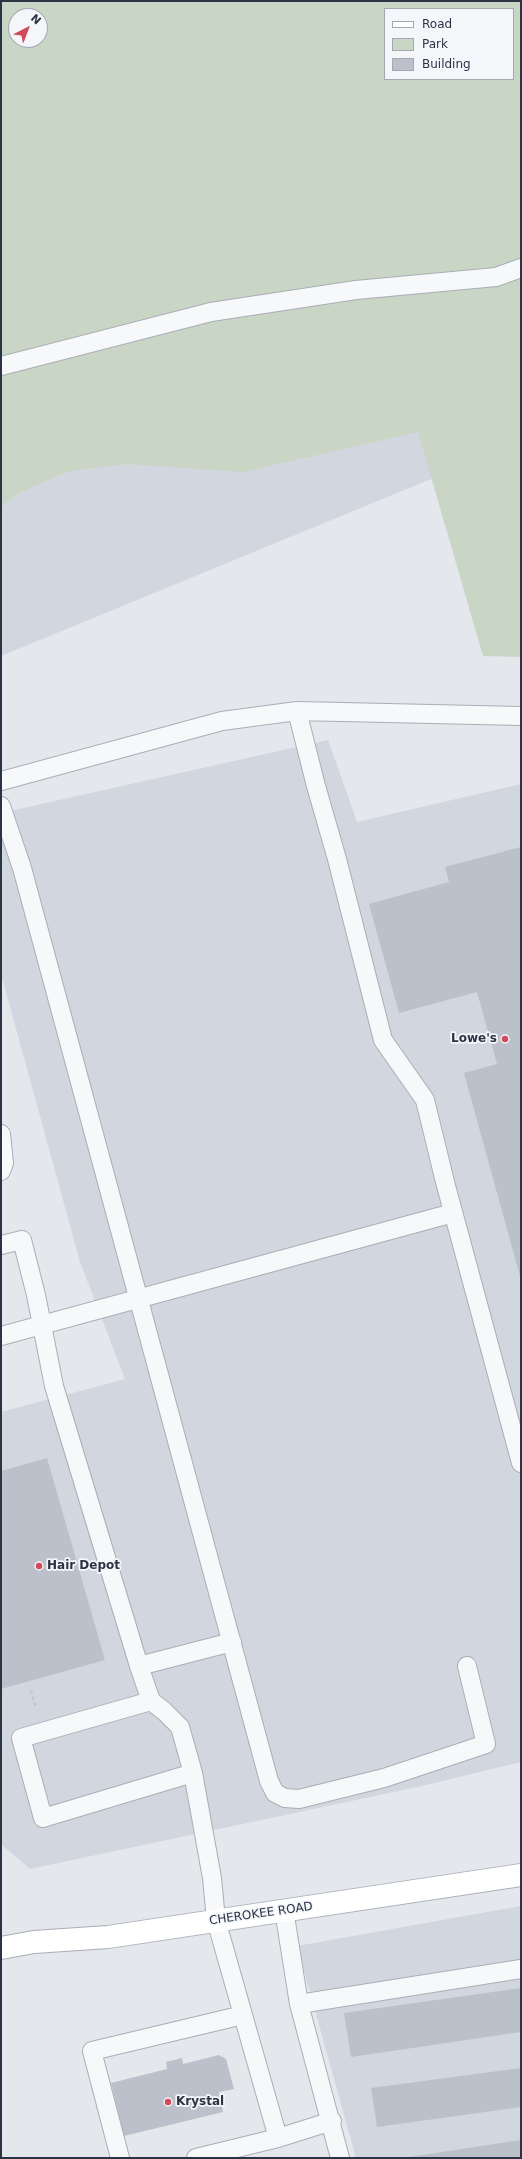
<!DOCTYPE html>
<html>
<head>
<meta charset="utf-8">
<style>
  body { margin:0 }
  #map { position:relative; width:522px; height:2159px; overflow:hidden; background:#e4e7ec; font-family:"DejaVu Sans",sans-serif }
  canvas { display:block }
  .frame { position:absolute; inset:0; border:2px solid #2b3445; pointer-events:none }
  .legend { position:absolute; left:384px; top:8px; width:130px; height:72px; box-sizing:border-box; background:#f4f6f9; border:1px solid #a4a8b1; margin:0; padding:5px 7px; list-style:none; font-size:12px; color:#2b3445 }
  .legend li { display:flex; align-items:center; gap:8px; height:20px }
  .legend b { width:20px; border:1px solid #a4a8b1 }
  .north { position:absolute; left:8px; top:8px; width:40px; height:40px; box-sizing:border-box; background:#f4f6f9; border:1px solid #a4a8b1; border-radius:50%; rotate:42deg; font-size:11px; font-weight:700; line-height:16px; text-align:center; color:#2b3445 }
  .north::after { content:''; display:block; margin:auto; width:14px; height:18px; background:#d1495b; clip-path:polygon(50% 0,100% 100%,50% 72%,0 100%) }
</style>
</head>
<body>
<div id="map">
<canvas width="522" height="2159"></canvas>
<div class="frame"></div>
<ul class="legend">
<li><b style="height:5px;background:#fff"></b>Road</li>
<li><b style="height:11px;background:#c9d6c5"></b>Park</li>
<li><b style="height:11px;background:#bbc0ca"></b>Building</li>
</ul>
<div class="north">N</div>
</div>
<script>
const ctx = document.querySelector('canvas').getContext('2d');
ctx.lineJoin = 'round';
function fillPath(path, color) {
  ctx.fillStyle = color;
  ctx.fill(path, 'evenodd');
}
function poly(rows) {
  const path = new Path2D();
  for (const r of rows) {
    path.moveTo(r[0], r[1]);
    for (let i = 2; i < r.length; i += 2) path.lineTo(r[i], r[i + 1]);
  }
  return path;
}
function trace(path, color, width, dash) {
  ctx.strokeStyle = color;
  ctx.lineWidth = width;
  ctx.lineCap = dash ? 'butt' : 'round';
  ctx.setLineDash(dash || []);
  ctx.stroke(path);
}
function drawText(font, color, halo, rows, align = 'center') {
  ctx.font = font + ' "DejaVu Sans",sans-serif';
  ctx.lineWidth = 3.5;
  ctx.setLineDash([]);
  ctx.textBaseline = 'middle';
  ctx.strokeStyle = halo;
  ctx.fillStyle = color;
  for (const [text, x, y, turn = 0] of rows) {
    ctx.save();
    ctx.translate(x, y);
    ctx.rotate((+turn || 0) * Math.PI / 180);
    ctx.textAlign = isNaN(turn) ? turn : align;
    if (halo) ctx.strokeText(text, 0, 0);
    ctx.fillText(text, 0, 0);
    ctx.restore();
  }
}
fillPath(poly([
  [1,1,521,1,521,442,1,656],
  [385,9,513,9,513,79,385,79],
  [16,16,40,16,40,40,16,40],
  [328,740,357,822,521,784,521,1762,422,1786,30,1869,1,1844,1,1412,125,1379,80,1262,1,974,1,813],
  [521,1906,521,2158,356,2158,297,1946]
]), '#d2d6de');
fillPath(poly([
  [1,1,521,1,521,657,483,656,418,432,243,472,128,464,69,471,21,492,1,506],
  [385,9,513,9,513,79,385,79],
  [16,16,40,16,40,40,16,40]
]), '#c9d6c5');
fillPath(poly([
  [521,847,521,1280,464,1073,497,1064,477,992,399,1013,369,904,449,882,445,867],
  [47,1458,105,1660,1,1689,1,1471],
  [521,1988,521,2032,351,2057,344,2013],
  [219,2055,226,2059,234,2089,219,2092,223,2112,124,2136,111,2083,167,2069,166,2062,182,2058,183,2064],
  [521,2068,521,2107,377,2127,371,2088],
  [521,2140,521,2158,409,2158,409,2157]
]), '#bbc0ca');
const service = poly([
  [1,366,211,312,356,290,496,277,521,268],
  [297,711,316,786,337,859,383,1040,425,1100,445,1182,521,1463],
  [1,781,222,721,297,711,521,716],
  [1,806,22,868,269,1781,275,1793,285,1798,299,1799,384,1778,486,1744,467,1666],
  [1,1134,4,1163,1,1171],
  [1,1245,22,1240,36,1295,54,1386,139,1666,151,1701,164,1711,180,1727,193,1773,212,1878,216,1920,278,2138],
  [1,1336,453,1213],
  [139,1666,232,1642],
  [151,1701,21,1738,43,1818,193,1773],
  [284,1910,299,2004,521,1969],
  [299,2004,340,2158],
  [120,2158,92,2051,243,2015],
  [196,2158,278,2138,332,2121]
]);
const secondary = poly([
  [1,1948,34,1942,108,1937,521,1875]
]);
trace(service, '#a9aeb7', 20);
trace(secondary, '#a9aeb7', 24);
trace(poly([
  [31,1691,36,1708]
]), '#c2c5cb', 2.5, [3, 3]);
trace(service, '#f7f8fa', 18);
trace(secondary, '#fff', 22);
for (const [x, y, r, color] of [
  [505,1039,4,"#d1495b"],
  [39,1566,4,"#d1495b"],
  [168,2102,4,"#d1495b"]
]) {
  const dot = new Path2D();
  dot.arc(x, y, r, 0, 2 * Math.PI);
  ctx.fillStyle = color;
  ctx.fill(dot);
  trace(dot, '#f4f6f9', 1.5);
}
drawText('bold 12px', '#2b3445', '#f4f6f9', [
  ["Lowe's",497,1039,"right"],
  ["Hair Depot",47,1566],
  ["Krystal",176,2102]
], 'left');
drawText('12px', '#2b3445', '#f4f6f9', [
  ["CHEROKEE ROAD",261,1914,-8]
]);
</script>
</body>
</html>
